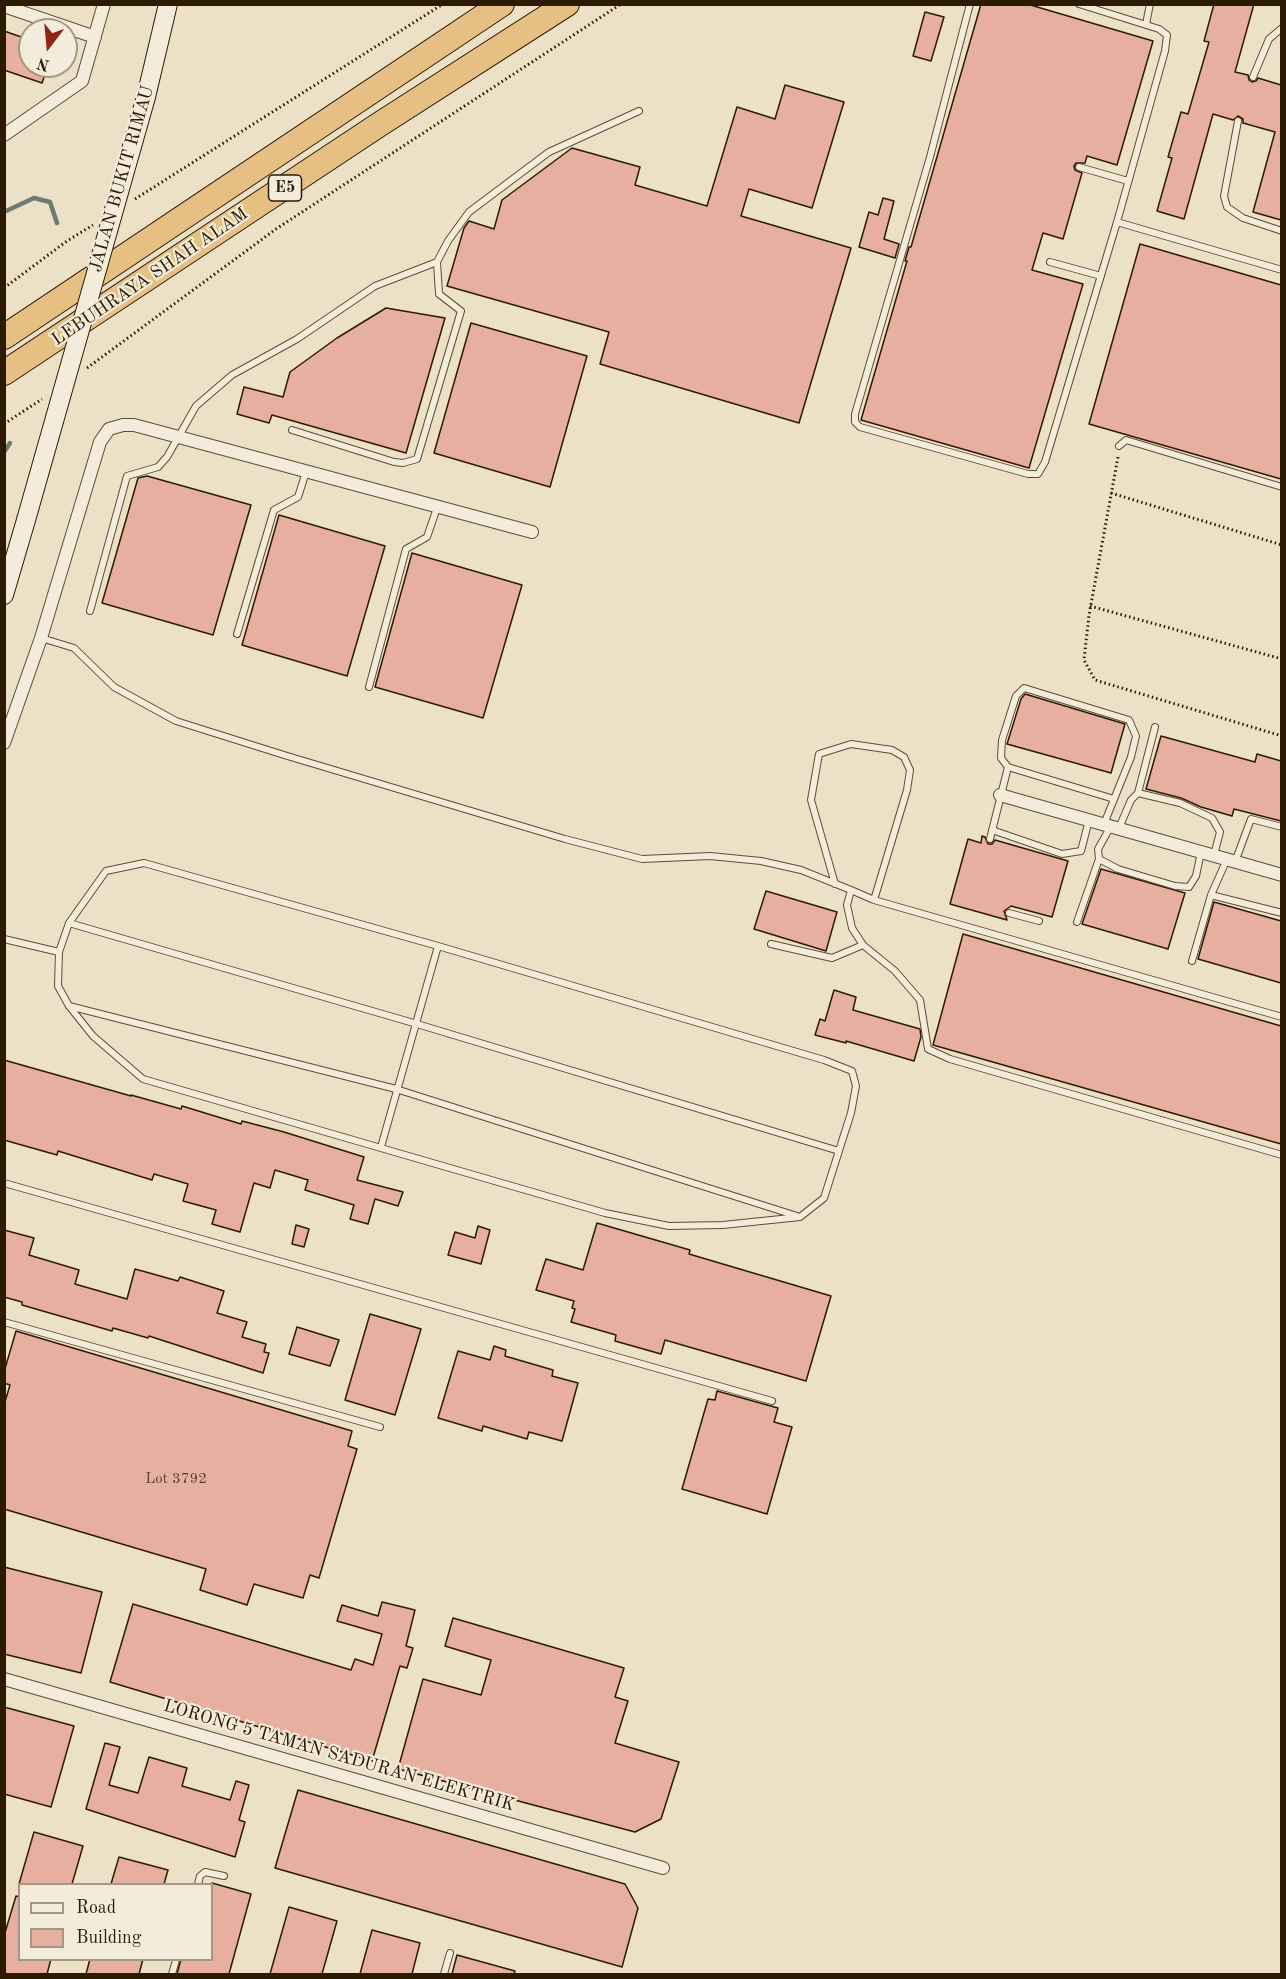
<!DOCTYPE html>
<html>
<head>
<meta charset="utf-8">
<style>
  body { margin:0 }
  #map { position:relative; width:1286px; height:1979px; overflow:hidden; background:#ece1c6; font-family:"Old Standard TT",serif }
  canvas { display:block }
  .frame { position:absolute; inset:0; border:6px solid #2d1a04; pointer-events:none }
  .legend { position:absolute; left:18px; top:1883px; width:195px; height:78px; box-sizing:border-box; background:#f3ecda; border:2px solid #a49884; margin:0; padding:8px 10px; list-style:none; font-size:18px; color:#2d1a04 }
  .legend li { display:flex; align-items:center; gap:12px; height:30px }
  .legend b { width:30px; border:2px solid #a49884 }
  .north { position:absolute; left:18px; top:18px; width:60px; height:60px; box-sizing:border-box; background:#f3ecda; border:2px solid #a49884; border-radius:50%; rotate:196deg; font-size:16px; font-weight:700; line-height:24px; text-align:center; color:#2d1a04 }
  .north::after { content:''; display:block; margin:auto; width:21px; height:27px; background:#8f2418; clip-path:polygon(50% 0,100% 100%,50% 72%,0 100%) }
</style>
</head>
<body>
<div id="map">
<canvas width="1286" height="1979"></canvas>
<div class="frame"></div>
<ul class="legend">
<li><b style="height:8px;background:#f3ecda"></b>Road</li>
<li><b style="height:16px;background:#e6afa0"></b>Building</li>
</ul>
<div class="north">N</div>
</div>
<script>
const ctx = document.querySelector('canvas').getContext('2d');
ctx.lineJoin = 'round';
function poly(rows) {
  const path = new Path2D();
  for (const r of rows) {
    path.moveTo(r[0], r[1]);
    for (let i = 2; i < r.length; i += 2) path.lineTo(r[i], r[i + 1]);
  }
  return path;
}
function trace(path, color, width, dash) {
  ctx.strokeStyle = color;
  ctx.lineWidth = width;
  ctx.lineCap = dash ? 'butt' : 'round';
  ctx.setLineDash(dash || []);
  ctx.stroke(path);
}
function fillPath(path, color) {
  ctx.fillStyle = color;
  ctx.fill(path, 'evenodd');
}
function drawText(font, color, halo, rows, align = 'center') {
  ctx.font = font + ' "Old Standard TT",serif';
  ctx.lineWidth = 4.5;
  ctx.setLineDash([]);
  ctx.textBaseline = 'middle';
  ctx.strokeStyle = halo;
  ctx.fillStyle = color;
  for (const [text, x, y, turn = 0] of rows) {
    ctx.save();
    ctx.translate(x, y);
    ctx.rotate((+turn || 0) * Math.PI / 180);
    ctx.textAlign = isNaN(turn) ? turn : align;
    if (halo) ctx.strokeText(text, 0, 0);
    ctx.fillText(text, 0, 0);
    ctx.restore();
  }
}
trace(poly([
  [4,212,34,198,50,202,57,223],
  [4,452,10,443]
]), '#6e7c6f', 4.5);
const building = poly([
  [981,4,1027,4,1153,41,1117,165,1087,156,1085,163,1076,163,1074,166,1075,170,1082,173,1063,239,1043,233,1032,270,1083,284,1029,468,861,420,907,261,905,261,909,247,911,247,981,4],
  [1214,4,1254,4,1235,72,1248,75,1249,80,1252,82,1256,81,1258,78,1281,85,1281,220,1253,212,1275,132,1243,123,1243,119,1238,116,1233,120,1213,114,1184,219,1157,211,1172,158,1168,157,1181,112,1188,114,1209,42,1204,41,1214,4],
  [925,12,944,17,931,61,913,56,925,12],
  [4,31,30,40,30,66,48,66,42,83,4,70,4,31],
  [785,85,844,102,812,208,749,189,741,216,851,248,799,423,600,364,609,332,447,286,464,228,469,221,494,229,502,200,572,148,640,167,635,185,707,206,737,107,775,119,785,85],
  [883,198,894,201,884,239,899,244,895,258,859,247,869,212,878,215,883,198],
  [1140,244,1281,285,1281,479,1089,424,1140,244],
  [386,308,445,318,406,453,272,415,269,423,237,414,244,387,283,397,290,372,337,338,386,308],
  [471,323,587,356,550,487,434,453,471,323],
  [147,476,251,505,213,635,102,603,138,478,147,476],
  [279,515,385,546,347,676,242,645,279,515],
  [412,553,522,585,483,718,375,687,412,553],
  [1025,694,1125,724,1111,773,1007,744,1021,699,1025,694],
  [1161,736,1255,762,1257,754,1281,761,1281,821,1234,809,1232,816,1201,807,1181,798,1146,789,1161,736],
  [982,836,985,837,988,844,992,844,995,840,1068,861,1052,917,1011,906,1004,911,1007,920,950,904,968,839,981,843,982,836],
  [1101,869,1185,893,1168,949,1082,924,1101,869],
  [766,891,837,912,826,951,754,929,766,891],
  [1214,902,1281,921,1281,983,1198,959,1214,902],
  [963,934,1281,1026,1281,1144,933,1045,963,934],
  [834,990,856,997,853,1010,920,1029,921,1037,914,1061,846,1041,846,1043,815,1035,820,1019,825,1021,834,990],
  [4,1060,131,1096,131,1095,181,1109,182,1106,241,1124,242,1121,284,1132,364,1157,357,1180,403,1192,398,1206,375,1199,368,1224,350,1219,354,1205,305,1190,308,1180,275,1170,270,1188,254,1183,240,1232,212,1224,216,1210,183,1201,188,1184,154,1174,152,1180,58,1151,57,1155,4,1140,4,1060],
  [597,1223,690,1250,689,1254,831,1296,806,1381,665,1340,661,1354,615,1341,616,1335,571,1322,575,1309,572,1308,574,1301,536,1290,546,1259,583,1270,597,1223],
  [296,1225,309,1229,304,1247,292,1244,296,1225],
  [478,1226,490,1230,481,1264,448,1255,455,1232,475,1238,478,1226],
  [4,1230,34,1238,29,1255,79,1270,75,1284,127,1299,135,1269,178,1281,180,1277,224,1291,217,1313,247,1322,242,1337,266,1344,264,1352,269,1353,263,1373,149,1336,148,1338,113,1328,112,1331,22,1305,22,1302,4,1297,4,1230],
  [370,1314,421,1329,395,1415,345,1400,370,1314],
  [297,1327,339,1340,330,1366,289,1354,297,1327],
  [16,1331,352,1431,348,1446,357,1449,319,1578,310,1575,303,1598,254,1584,247,1605,200,1590,206,1569,4,1509,4,1405,10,1385,4,1383,4,1372,16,1331],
  [494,1346,506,1350,505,1356,553,1370,552,1376,578,1383,562,1441,529,1432,527,1439,483,1426,482,1431,438,1418,458,1351,490,1360,494,1346],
  [717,1391,778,1408,774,1422,792,1427,767,1514,682,1489,708,1399,715,1400,717,1391],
  [4,1567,102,1592,81,1673,4,1654,4,1567],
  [382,1602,415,1610,406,1646,413,1648,407,1668,400,1666,372,1761,110,1682,133,1604,351,1670,355,1659,373,1665,382,1634,337,1621,342,1605,378,1616,382,1602],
  [453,1618,624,1668,615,1697,628,1701,615,1743,679,1762,661,1819,635,1832,398,1769,423,1679,481,1695,491,1660,445,1646,453,1618],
  [4,1707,74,1726,51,1807,4,1794,4,1707],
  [105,1743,120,1747,109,1785,138,1793,149,1757,187,1768,182,1786,230,1800,236,1781,249,1785,239,1820,245,1822,235,1857,86,1809,105,1743],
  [298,1790,625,1884,638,1908,622,1967,275,1868,298,1790],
  [34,1832,83,1846,72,1884,19,1884,34,1832],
  [119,1857,168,1870,164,1884,111,1884,119,1857],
  [212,1883,251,1894,229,1974,177,1974,181,1959,212,1959,212,1883],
  [16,1896,20,1897,20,1959,51,1959,47,1974,4,1974,4,1936,16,1896],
  [289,1907,337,1921,322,1974,270,1974,289,1907],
  [372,1930,420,1943,412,1974,360,1974,372,1930],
  [457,1955,515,1971,514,1974,452,1974,457,1955],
  [90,1959,143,1959,139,1974,86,1974,90,1959]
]);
fillPath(building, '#e6afa0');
trace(building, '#2d1a04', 1.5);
const lane = poly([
  [970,4,930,157,855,414,855,422,860,427,1028,474,1038,474,1045,462,1117,222,1282,270],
  [1079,4,1159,29,1167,35,1165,51,1117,222],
  [1146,24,1150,4],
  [1253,77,1269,39,1282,28],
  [1238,121,1224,196,1227,207,1243,218,1282,231],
  [1079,167,1128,181],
  [1050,262,1101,276],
  [292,430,394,462,403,463,417,459,461,311,439,294,437,262,448,241,469,212,549,152,639,111],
  [1119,446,1126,440,1282,487],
  [90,611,127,476,158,467,167,457,196,406,232,375,297,339,375,286,437,262],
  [237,634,274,510,298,497,306,472],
  [41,638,74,648,114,687,176,721,284,755,565,839,642,859,710,856,761,861,801,870,851,890,847,905,852,928,863,945,895,971,920,1000,928,1049,950,1059,1282,1155],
  [369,687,406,549,427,537,437,508],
  [1138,793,1155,727],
  [1104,824,1131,757,1136,736,1129,720,1024,688,1016,696,1002,740,1001,758,1008,767,1114,799],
  [1111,826,1098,849,1099,859,1118,869,1175,886,1189,887,1196,876,1201,852],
  [1119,828,1131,800,1138,793,1180,803,1212,818,1220,832,1214,855],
  [992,830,1062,854,1081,851,1089,820],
  [990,839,1008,767],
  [1235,862,1251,819,1282,827],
  [835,884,811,800,819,754,851,744,892,750,904,757,910,770,907,790,874,900],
  [851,890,874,900,1282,1017],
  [1211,895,1227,859],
  [1009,913,1039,921],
  [1077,922,1099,859],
  [69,923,417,1024,839,1151],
  [4,939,59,952,58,986,69,1006,93,1036,143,1079,605,1213,669,1226,723,1225,800,1217,824,1198,851,1113,856,1086,852,1071,824,1060,438,946,144,863,106,871,69,923,59,952],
  [771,944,832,958,863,945],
  [1192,961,1211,895,1282,913],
  [69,1006,396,1089,797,1216],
  [381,1147,438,946],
  [4,1183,772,1401],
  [4,1322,380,1427],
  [198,1884,200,1876,205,1872,224,1876],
  [172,1974,176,1960],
  [444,1974,450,1953]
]);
const street = poly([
  [4,6,95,37],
  [4,135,82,81,104,4],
  [4,743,41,638,100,442,109,429,123,425,134,425,532,532],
  [1000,795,1282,875],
  [4,1679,663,1868]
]);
const secondary = poly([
  [146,97,168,4],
  [4,595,26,520]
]);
const highway = poly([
  [4,337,502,4],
  [4,373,380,124,567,4]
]);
trace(lane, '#5d4c34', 8);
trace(street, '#5d4c34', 14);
trace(secondary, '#2d1a04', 20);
trace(highway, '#2d1a04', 26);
trace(poly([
  [135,199,443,4],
  [4,288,67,241,93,225],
  [87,368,276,229,621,4],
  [4,424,42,399],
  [1118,457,1089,615,1084,660,1095,680,1282,736],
  [1111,493,1282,545],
  [1090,606,1282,659]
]), '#2d1a04', 3, [1.5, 3]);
trace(lane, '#f3ecda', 6);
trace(street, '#f3ecda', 12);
trace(secondary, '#f3ecda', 18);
trace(highway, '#e6c083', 24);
const secondaryBridge = poly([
  [26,520,146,97]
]);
trace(secondaryBridge, '#2d1a04', 20, []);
trace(secondaryBridge, '#f3ecda', 18);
drawText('15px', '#5b3f2b', null, [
  ["Lot 3792",176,1479]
]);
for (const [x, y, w] of [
  [285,188,33]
]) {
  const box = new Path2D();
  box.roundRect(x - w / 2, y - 13, w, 26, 4.5);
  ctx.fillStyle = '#f3ecda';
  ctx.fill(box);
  trace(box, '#2d1a04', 1.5);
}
drawText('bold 16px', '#2d1a04', null, [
  ["E5",285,188]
]);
drawText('18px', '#2d1a04', '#f3ecda', [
  ["JALAN BUKIT RIMAU",122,179,-74],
  ["LEBUHRAYA SHAH ALAM",150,277,-34],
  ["LORONG 5 TAMAN SADURAN ELEKTRIK",339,1756,16]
]);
</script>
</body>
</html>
